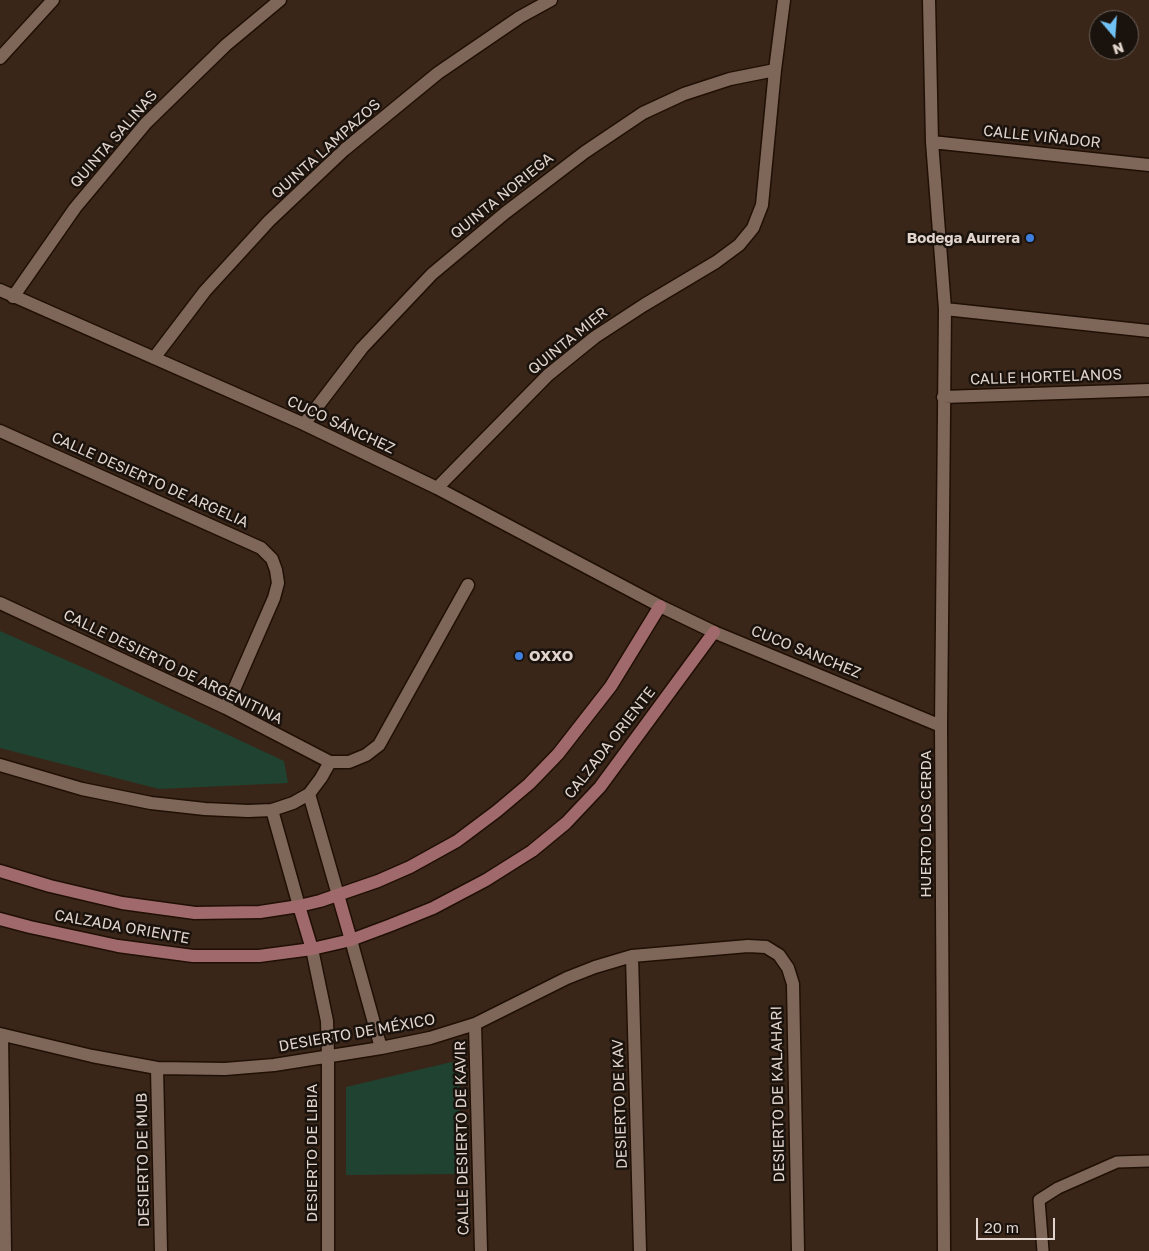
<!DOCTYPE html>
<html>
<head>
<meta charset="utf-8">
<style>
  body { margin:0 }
  #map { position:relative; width:1149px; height:1251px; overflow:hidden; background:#3a2619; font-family:"Golos Text",sans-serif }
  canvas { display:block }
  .north { position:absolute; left:1089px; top:10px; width:50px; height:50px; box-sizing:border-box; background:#1a120c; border:1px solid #6a6059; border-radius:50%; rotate:162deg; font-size:14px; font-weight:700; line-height:20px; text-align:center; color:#e1d4cc }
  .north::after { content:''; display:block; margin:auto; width:18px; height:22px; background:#70c1f4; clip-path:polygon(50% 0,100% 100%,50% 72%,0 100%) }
  .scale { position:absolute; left:976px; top:1218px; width:79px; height:22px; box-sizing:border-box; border:2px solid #e1d4cc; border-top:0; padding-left:6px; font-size:15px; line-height:18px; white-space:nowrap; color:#e1d4cc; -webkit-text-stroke:4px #1a120c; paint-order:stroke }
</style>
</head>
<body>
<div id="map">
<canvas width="1149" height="1251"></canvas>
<div class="north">N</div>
<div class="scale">20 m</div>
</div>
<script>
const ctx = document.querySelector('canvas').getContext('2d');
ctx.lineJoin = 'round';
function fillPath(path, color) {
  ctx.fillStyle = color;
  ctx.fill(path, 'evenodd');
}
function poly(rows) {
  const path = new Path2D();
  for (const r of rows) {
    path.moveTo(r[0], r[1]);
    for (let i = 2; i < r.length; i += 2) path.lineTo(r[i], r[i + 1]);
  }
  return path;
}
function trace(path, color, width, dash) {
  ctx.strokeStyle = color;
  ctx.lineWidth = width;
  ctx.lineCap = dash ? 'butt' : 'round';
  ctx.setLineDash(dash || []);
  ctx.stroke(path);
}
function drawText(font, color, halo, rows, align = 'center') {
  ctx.font = font + ' "Golos Text",sans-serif';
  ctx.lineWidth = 5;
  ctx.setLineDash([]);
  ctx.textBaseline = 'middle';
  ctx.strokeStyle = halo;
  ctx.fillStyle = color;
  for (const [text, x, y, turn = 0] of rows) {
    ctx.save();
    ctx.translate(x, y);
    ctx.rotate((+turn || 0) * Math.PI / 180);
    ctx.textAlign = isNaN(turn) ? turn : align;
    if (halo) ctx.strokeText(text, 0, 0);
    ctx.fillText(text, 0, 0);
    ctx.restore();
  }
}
fillPath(poly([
  [0,631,100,675,284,761,288,783,159,789,0,748],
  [460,1060,460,1174,346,1175,346,1087]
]), '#204231');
const lane = poly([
  [1043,1251,1039,1200,1058,1188,1117,1162,1149,1161]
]);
const street = poly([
  [929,0,932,142,945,309,941,726,944,1251],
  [0,58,53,0],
  [932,142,1149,165],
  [0,290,304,424,437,488,660,606,714,632,941,726],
  [13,297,75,208,146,123,226,45,280,0],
  [945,309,1149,331],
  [154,358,205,291,269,221,344,150,438,73,520,17,551,0],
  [943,397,1149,390],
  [304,424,362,348,432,274,505,213,585,152,643,113,684,94,730,79,775,70],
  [0,431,261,548,272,559,276,570,278,583,274,598,226,708],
  [437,488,548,375,595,337,644,305,716,262,739,245,753,228,762,205,775,70,784,0],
  [0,603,226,708,330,762,349,762,366,755,379,745,468,585],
  [0,765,82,789,151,803,205,809,248,811,272,810,293,803,309,794,321,778,330,762],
  [309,794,338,895],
  [272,810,299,906],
  [351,940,381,1048],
  [312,949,327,1021,328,1056,328,1251],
  [632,956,640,1251],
  [475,1024,481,1251],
  [0,1034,92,1056,157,1068,225,1069,274,1065,381,1048,430,1038,475,1024,567,978,595,967,632,956,748,946,766,947,779,955,788,968,793,984,798,1251],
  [2,1035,5,1251],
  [157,1068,161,1251]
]);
const secondary = poly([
  [0,871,50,886,122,903,195,913,260,912,299,906,320,901,378,881,410,867,457,841,497,811,529,784,558,754,611,686,660,606],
  [338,895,351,940],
  [299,906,312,949],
  [0,919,30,927,118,946,193,956,259,956,312,949,351,940,391,925,433,908,486,880,532,851,566,823,600,787,714,632]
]);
trace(lane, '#200f04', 14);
trace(street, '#200f04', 15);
trace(secondary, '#200f04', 15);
trace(lane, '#7e6759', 11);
trace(street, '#7e6759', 12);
trace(secondary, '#a06a6c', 12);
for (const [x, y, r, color] of [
  [1030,238,5,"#3f7fe0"],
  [519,656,5,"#3f7fe0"]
]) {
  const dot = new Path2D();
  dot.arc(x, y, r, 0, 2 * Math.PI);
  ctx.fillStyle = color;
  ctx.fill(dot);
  trace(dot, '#1a120c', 2);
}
drawText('15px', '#e1d4cc', '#1a120c', [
  ["CALLE VIÑADOR",1042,137,6],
  ["QUINTA SALINAS",114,139,-49],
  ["QUINTA LAMPAZOS",326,149,-42],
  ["QUINTA NORIEGA",502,196,-39],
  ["QUINTA MIER",568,341,-39],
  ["CALLE HORTELANOS",1046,377,-2],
  ["CUCO SÁNCHEZ",341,425,25],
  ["CALLE DESIERTO DE ARGELIA",150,480,24],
  ["CUCO SANCHEZ",806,652,22],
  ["CALLE DESIERTO DE ARGENITINA",173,667,26],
  ["CALZADA ORIENTE",610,743,-52],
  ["HUERTO LOS CERDA",926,824,-90],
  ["CALZADA ORIENTE",122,927,10],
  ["DESIERTO DE MÉXICO",357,1033,-10],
  ["DESIERTO DE KALAHARI",778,1094,-91],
  ["DESIERTO DE KAV",620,1104,-92],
  ["CALLE DESIERTO DE KAVIR",462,1138,-91],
  ["DESIERTO DE LIBIA",312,1153,-90],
  ["DESIERTO DE MUB",143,1160,-91]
]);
drawText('bold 15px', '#e1d4cc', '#1a120c', [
  ["Bodega Aurrera",1020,238],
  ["OXXO",529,656,"left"]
], 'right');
</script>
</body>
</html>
